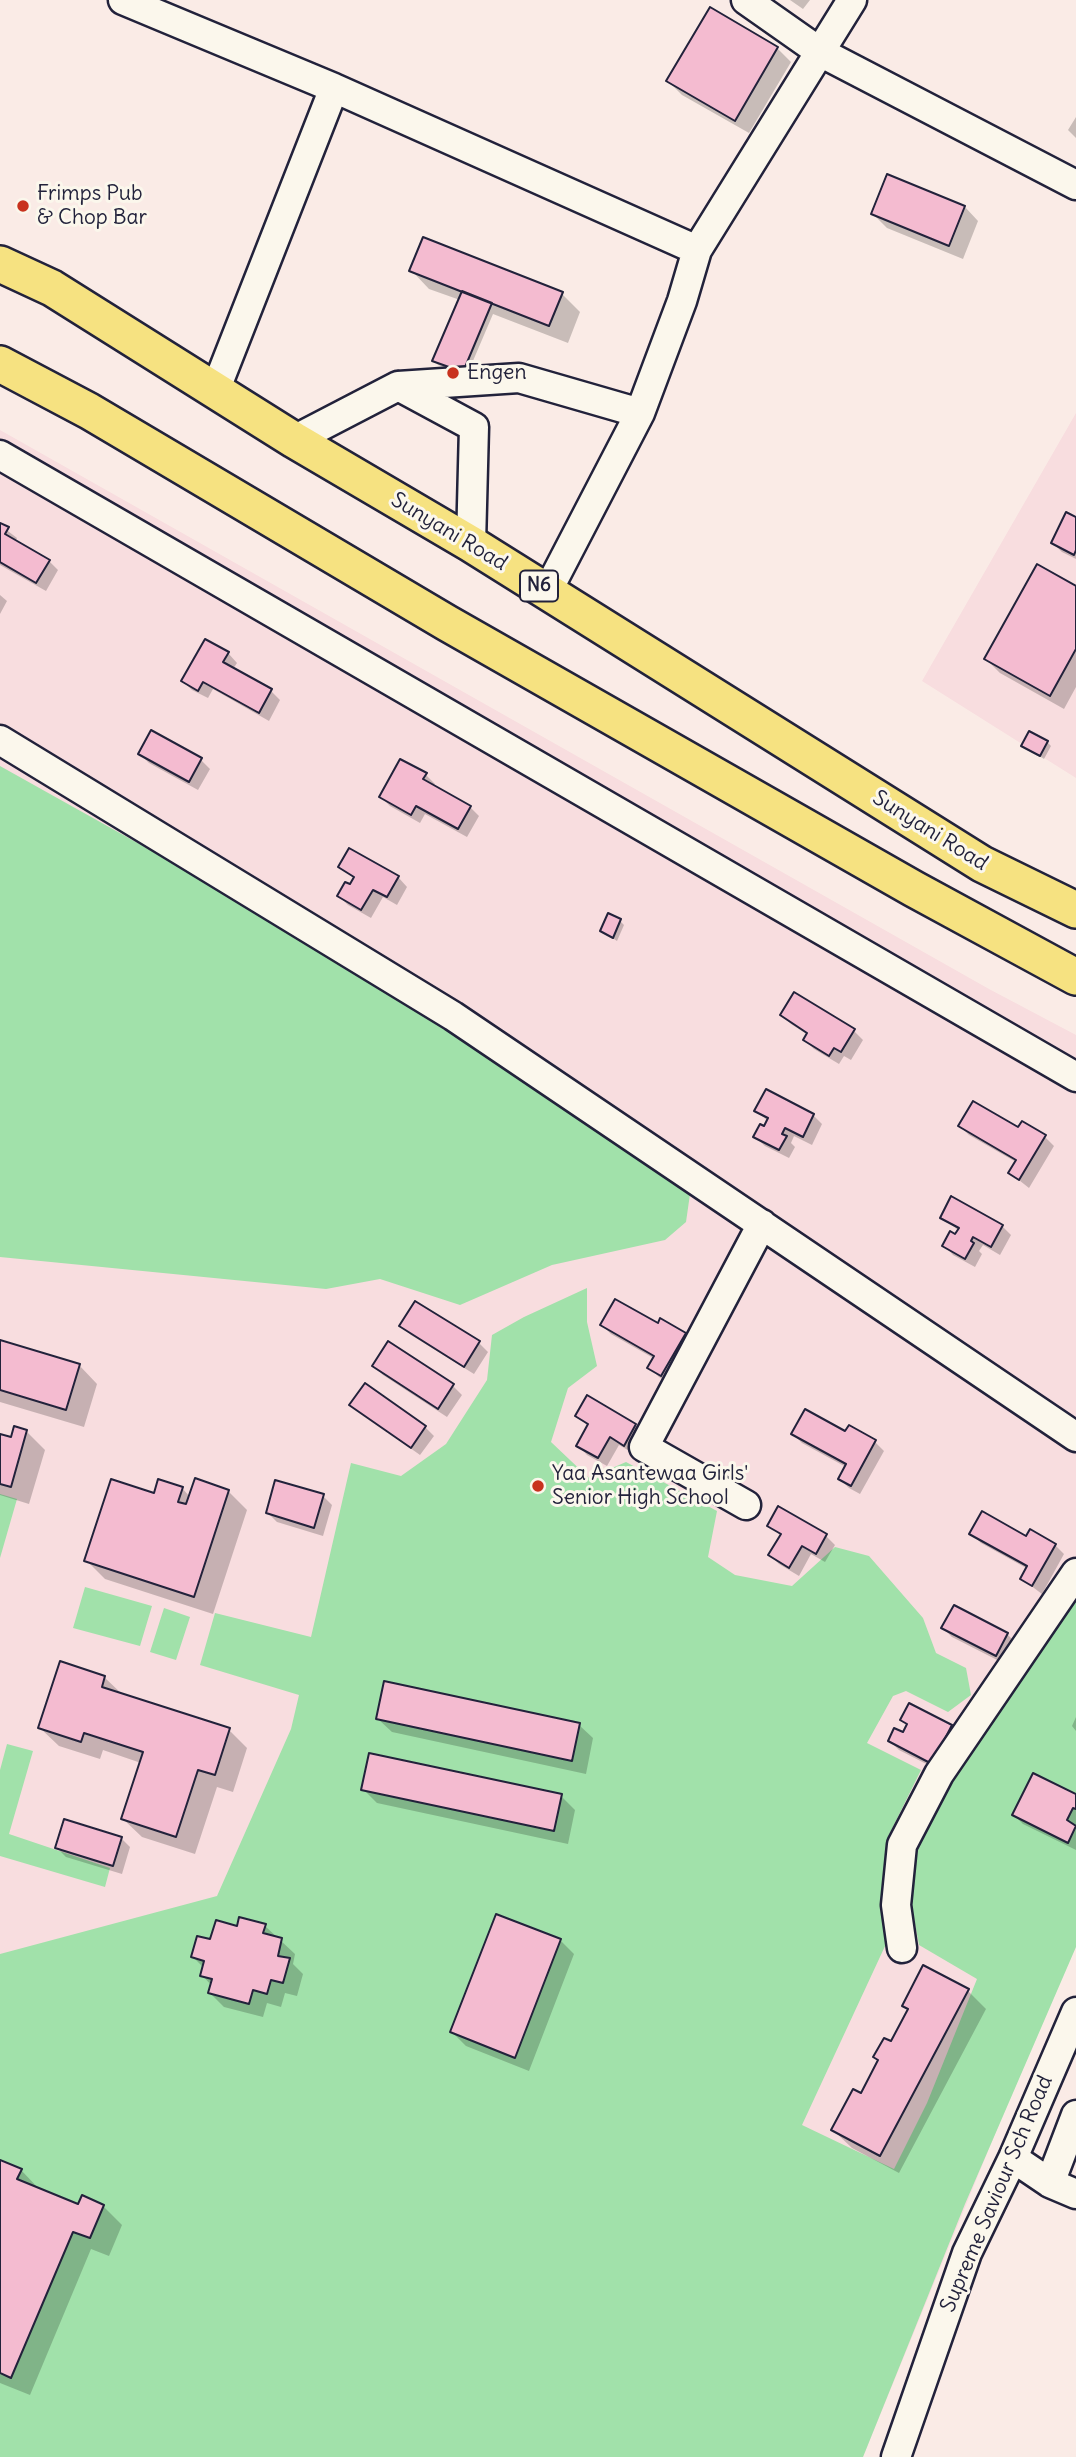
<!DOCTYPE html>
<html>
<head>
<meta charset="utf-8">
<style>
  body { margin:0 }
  canvas { display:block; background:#faebe6 }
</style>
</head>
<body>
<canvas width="1076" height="2457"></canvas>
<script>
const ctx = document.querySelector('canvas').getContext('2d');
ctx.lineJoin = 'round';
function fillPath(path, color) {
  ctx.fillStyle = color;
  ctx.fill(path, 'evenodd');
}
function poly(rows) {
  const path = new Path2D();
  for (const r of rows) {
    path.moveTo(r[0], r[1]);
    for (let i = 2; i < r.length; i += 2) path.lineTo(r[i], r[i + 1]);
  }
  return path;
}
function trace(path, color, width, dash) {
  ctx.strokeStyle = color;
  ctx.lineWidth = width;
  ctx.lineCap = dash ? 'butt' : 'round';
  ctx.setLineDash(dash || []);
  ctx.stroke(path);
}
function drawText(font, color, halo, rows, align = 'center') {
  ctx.font = font + ' Delius,sans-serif';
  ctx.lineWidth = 6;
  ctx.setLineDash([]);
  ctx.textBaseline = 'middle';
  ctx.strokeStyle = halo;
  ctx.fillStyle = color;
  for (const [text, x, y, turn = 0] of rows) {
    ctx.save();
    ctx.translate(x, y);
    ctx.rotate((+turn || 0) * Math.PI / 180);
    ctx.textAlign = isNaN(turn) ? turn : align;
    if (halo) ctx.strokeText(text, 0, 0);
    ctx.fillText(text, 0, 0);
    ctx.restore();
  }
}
fillPath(poly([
  [1076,413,1076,778,922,681],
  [0,430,989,989,1076,1035,1076,1936,863,2457,0,2457]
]), '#f8dddf');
fillPath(poly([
  [0,766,227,893,434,1022,690,1194,686,1222,665,1240,552,1265,460,1305,380,1279,326,1289,0,1257],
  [587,1288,587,1322,597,1366,568,1388,551,1442,589,1478,626,1462,717,1511,708,1557,735,1575,792,1586,835,1547,869,1556,923,1618,936,1653,966,1668,971,1695,948,1712,906,1691,893,1696,867,1743,921,1770,888,1837,886,1944,802,2125,894,2169,927,2103,977,1979,919,1945,906,1877,919,1822,1076,1590,1076,1947,965,2204,863,2457,0,2457,0,1954,217,1896,291,1729,299,1695,200,1665,215,1613,311,1637,351,1463,401,1476,446,1444,487,1380,492,1335,524,1317],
  [0,1494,17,1499,0,1558],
  [85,1587,152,1606,140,1646,73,1628],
  [164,1608,190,1617,176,1660,150,1652],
  [7,1744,33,1751,9,1834,110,1868,105,1887,0,1856,0,1770]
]), '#a1e1aa');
fillPath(poly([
  [790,0,810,0,803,9],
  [777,48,791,62,749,133,682,95,668,81],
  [1076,117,1076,138,1068,130],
  [965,207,978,221,963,259,887,228,873,214],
  [411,270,562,294,580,312,568,343,493,314,467,375,438,365,434,361,460,300,429,289],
  [1076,519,1076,559,1062,552,1053,543],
  [0,525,17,538,15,542,49,561,58,570,46,591,0,565],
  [1076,588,1076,687,1064,709,1000,673,986,659],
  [0,595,7,601,0,614],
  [228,653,237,663,233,669,271,691,280,700,269,721,213,689,208,698,192,690,183,681],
  [1047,742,1051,746,1044,759,1023,746],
  [140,754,201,760,210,769,198,790,149,763],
  [426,775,435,784,433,786,470,807,479,816,467,837,425,814,420,823,390,806,381,797],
  [350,850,398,877,407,887,397,905,383,897,371,918,348,905,339,896,350,887,355,879,340,867],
  [620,921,624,925,617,941,602,931],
  [782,1015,854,1031,863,1040,851,1060,844,1056,839,1064,814,1049,805,1040,808,1035,791,1024],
  [767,1091,813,1115,822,1124,812,1145,794,1136,791,1143,795,1147,789,1158,765,1146,755,1137,768,1121,756,1111],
  [960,1126,1045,1137,1054,1146,1029,1188,1010,1173,1016,1162,969,1135],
  [942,1217,1002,1226,1011,1235,1000,1255,983,1245,979,1251,982,1254,975,1267,953,1255,944,1245,959,1231],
  [602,1325,658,1326,685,1334,694,1343,671,1384,659,1377,650,1368,655,1359,611,1334],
  [402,1326,479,1343,488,1352,474,1374,411,1335],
  [0,1342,79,1365,97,1384,84,1427,0,1402],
  [374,1366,453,1386,462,1395,447,1417,383,1375],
  [351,1404,425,1427,434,1436,420,1455,361,1413],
  [577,1416,635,1425,644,1435,633,1453,619,1445,607,1466,587,1455,578,1445,589,1427],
  [15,1428,27,1432,45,1450,29,1504,0,1495,0,1436,12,1439],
  [793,1434,846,1434,875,1442,884,1451,860,1494,849,1488,840,1479,846,1467,802,1443],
  [182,1488,190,1497,228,1491,247,1510,213,1614,105,1579,86,1560,155,1495],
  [323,1496,332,1505,323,1536,277,1522,268,1513],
  [778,1509,826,1536,835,1545,825,1562,811,1554,799,1576,779,1564,770,1555,781,1536,769,1525],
  [972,1534,1027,1539,1055,1545,1064,1554,1042,1594,1022,1579,1028,1569,981,1543],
  [943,1628,1007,1634,1016,1643,1005,1664,952,1637],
  [104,1677,123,1695,229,1730,247,1748,233,1792,217,1787,195,1854,142,1837,123,1819,141,1763,103,1750,100,1759,59,1746,40,1728],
  [1076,1717,1076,1731,1072,1726],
  [378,1719,579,1725,593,1738,586,1774,392,1732],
  [902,1720,951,1726,960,1735,942,1772,899,1750,890,1741,903,1734,908,1726],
  [363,1789,561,1796,575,1810,568,1844,377,1803],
  [1076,1796,1076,1850,1023,1824,1014,1815],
  [121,1838,130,1847,122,1874,66,1857,57,1848],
  [265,1926,295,1954,293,1964,303,1974,297,1996,285,1993,281,2007,267,2003,263,2017,224,2007,210,1993,212,1986,202,1975,204,1968,193,1957,212,1941,238,1928],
  [560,1940,574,1954,529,2071,466,2046,452,2032],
  [968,1991,986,2009,899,2173,852,2148,833,2130,862,2095,892,2043,909,2011,904,2006],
  [0,2162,21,2170,39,2189,79,2207,103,2206,122,2225,109,2256,91,2249,30,2395,0,2383]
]), '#0003');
const building = poly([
  [710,7,778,47,735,121,666,81,710,7],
  [887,174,965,206,949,246,871,214,887,174],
  [423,237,563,292,549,326,409,271,423,237],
  [462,291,492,303,463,372,432,361,462,291],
  [1066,512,1076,517,1076,550,1074,555,1051,543,1066,512],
  [0,523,9,527,5,534,50,560,36,583,0,562,0,523],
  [1037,564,1076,586,1076,649,1050,696,984,659,1037,564],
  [205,639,229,652,223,662,272,689,259,713,203,682,198,691,181,681,205,639],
  [151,730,202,758,189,782,138,754,151,730],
  [1029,731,1048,741,1040,756,1021,746,1029,731],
  [400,759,427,773,423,779,471,806,458,829,416,806,411,815,379,797,400,759],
  [349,848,399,876,387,897,373,890,361,910,337,896,345,882,350,884,354,877,338,867,349,848],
  [608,913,621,919,613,938,600,931,608,913],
  [794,992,855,1029,841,1052,834,1048,829,1056,803,1040,807,1033,780,1015,794,992],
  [766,1089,814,1114,803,1137,785,1128,782,1134,787,1136,779,1150,753,1137,760,1124,764,1126,768,1118,754,1111,766,1089],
  [973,1101,1018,1127,1022,1121,1046,1135,1019,1180,1008,1173,1016,1160,958,1126,973,1101],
  [951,1196,1003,1225,991,1247,973,1237,971,1241,974,1243,965,1259,942,1246,950,1231,955,1234,959,1228,940,1218,951,1196],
  [615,1299,658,1323,660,1318,686,1333,661,1376,647,1368,654,1356,600,1325,615,1299],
  [415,1301,480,1341,464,1367,399,1326,415,1301],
  [0,1340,80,1364,66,1410,0,1390,0,1340],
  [388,1341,454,1384,438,1409,372,1366,388,1341],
  [365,1383,426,1426,411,1448,349,1405,365,1383],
  [587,1395,636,1424,624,1446,610,1437,598,1458,576,1446,588,1424,575,1416,587,1395],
  [805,1409,845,1431,849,1425,876,1440,851,1486,838,1479,846,1464,791,1434,805,1409],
  [14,1426,27,1430,11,1487,0,1484,0,1434,11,1437,14,1426],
  [195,1478,229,1490,194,1597,84,1561,111,1479,154,1493,158,1479,183,1487,178,1502,186,1504,195,1478],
  [275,1480,324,1494,314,1528,266,1513,275,1480],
  [778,1506,827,1534,816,1554,802,1546,789,1568,768,1555,781,1534,767,1526,778,1506],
  [982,1511,1026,1536,1030,1529,1056,1544,1032,1586,1020,1579,1027,1566,969,1534,982,1511],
  [954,1605,1008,1633,996,1656,941,1628,954,1605],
  [60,1661,105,1676,102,1687,230,1728,215,1775,198,1770,176,1837,121,1819,143,1752,84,1733,81,1742,38,1728,60,1661],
  [384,1681,580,1723,572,1761,376,1719,384,1681],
  [909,1703,952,1725,932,1764,888,1741,894,1728,903,1732,907,1724,900,1720,909,1703],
  [369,1753,562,1794,554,1831,361,1790,369,1753],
  [1033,1773,1076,1794,1076,1809,1073,1808,1067,1820,1076,1826,1068,1843,1012,1815,1033,1773],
  [64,1819,122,1837,113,1866,55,1848,64,1819],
  [496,1914,561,1939,515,2058,450,2032,496,1914],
  [239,1917,266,1924,263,1933,282,1938,278,1956,290,1958,283,1983,271,1980,267,1994,253,1990,249,2004,208,1993,212,1979,200,1976,204,1961,191,1957,197,1936,210,1939,216,1920,237,1926,239,1917],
  [923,1965,969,1989,880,2156,831,2130,853,2089,861,2093,878,2060,873,2057,884,2038,891,2041,908,2009,902,2006,923,1965],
  [0,2160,22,2169,17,2179,78,2204,82,2195,104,2205,90,2238,73,2232,11,2378,0,2373,0,2160]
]);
fillPath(building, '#f4bbd0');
trace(building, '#22223b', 2);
const minor = poly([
  [123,0,334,88,697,250],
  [746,0,820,52,1076,185],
  [398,386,519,378,640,413],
  [215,391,334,88],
  [294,440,398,386,474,427,471,544],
  [0,455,1076,1077],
  [547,592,640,413,682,301,697,250,852,0],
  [0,740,453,1016,1076,1437],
  [746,1505,644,1447,762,1224],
  [902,1948,896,1905,902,1845,939,1774,1076,1573],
  [1013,2158,1050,2183,1076,2194],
  [1050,2183,1076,2115],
  [896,2457,967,2253,1013,2158,1076,2012]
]);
const major = poly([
  [0,264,52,288,294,440,471,544,982,864,1076,910],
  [0,364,89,411,447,623,914,889,1076,977]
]);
trace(minor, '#22223b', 33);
trace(major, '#22223b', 40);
trace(minor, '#fbf7ec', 28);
trace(major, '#f6e281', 35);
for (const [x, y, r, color] of [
  [23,206,7,"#c8321e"],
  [453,373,7,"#c8321e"],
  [538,1486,7,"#c8321e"]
]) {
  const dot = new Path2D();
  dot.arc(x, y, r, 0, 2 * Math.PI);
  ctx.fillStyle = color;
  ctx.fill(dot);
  trace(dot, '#fbf7ec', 2.5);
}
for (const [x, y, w] of [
  [539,586,38]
]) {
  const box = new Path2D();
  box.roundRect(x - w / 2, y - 15.5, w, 31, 5);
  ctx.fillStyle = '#fbf7ec';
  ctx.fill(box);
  trace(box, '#22223b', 2);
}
drawText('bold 19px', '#22223b', null, [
  ["N6",539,586]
]);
drawText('21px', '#22223b', '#fbf7ec', [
  ["Frimps Pub",37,194],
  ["& Chop Bar",37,218],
  ["Engen",467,373],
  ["Yaa Asantewaa Girls'",552,1474],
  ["Senior High School",552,1498]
], 'left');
drawText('21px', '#22223b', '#fbf7ec', [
  ["Sunyani Road",449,532,31],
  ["Sunyani Road",930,831,32],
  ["Supreme Saviour Sch Road",997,2194,-67]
]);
</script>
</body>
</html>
